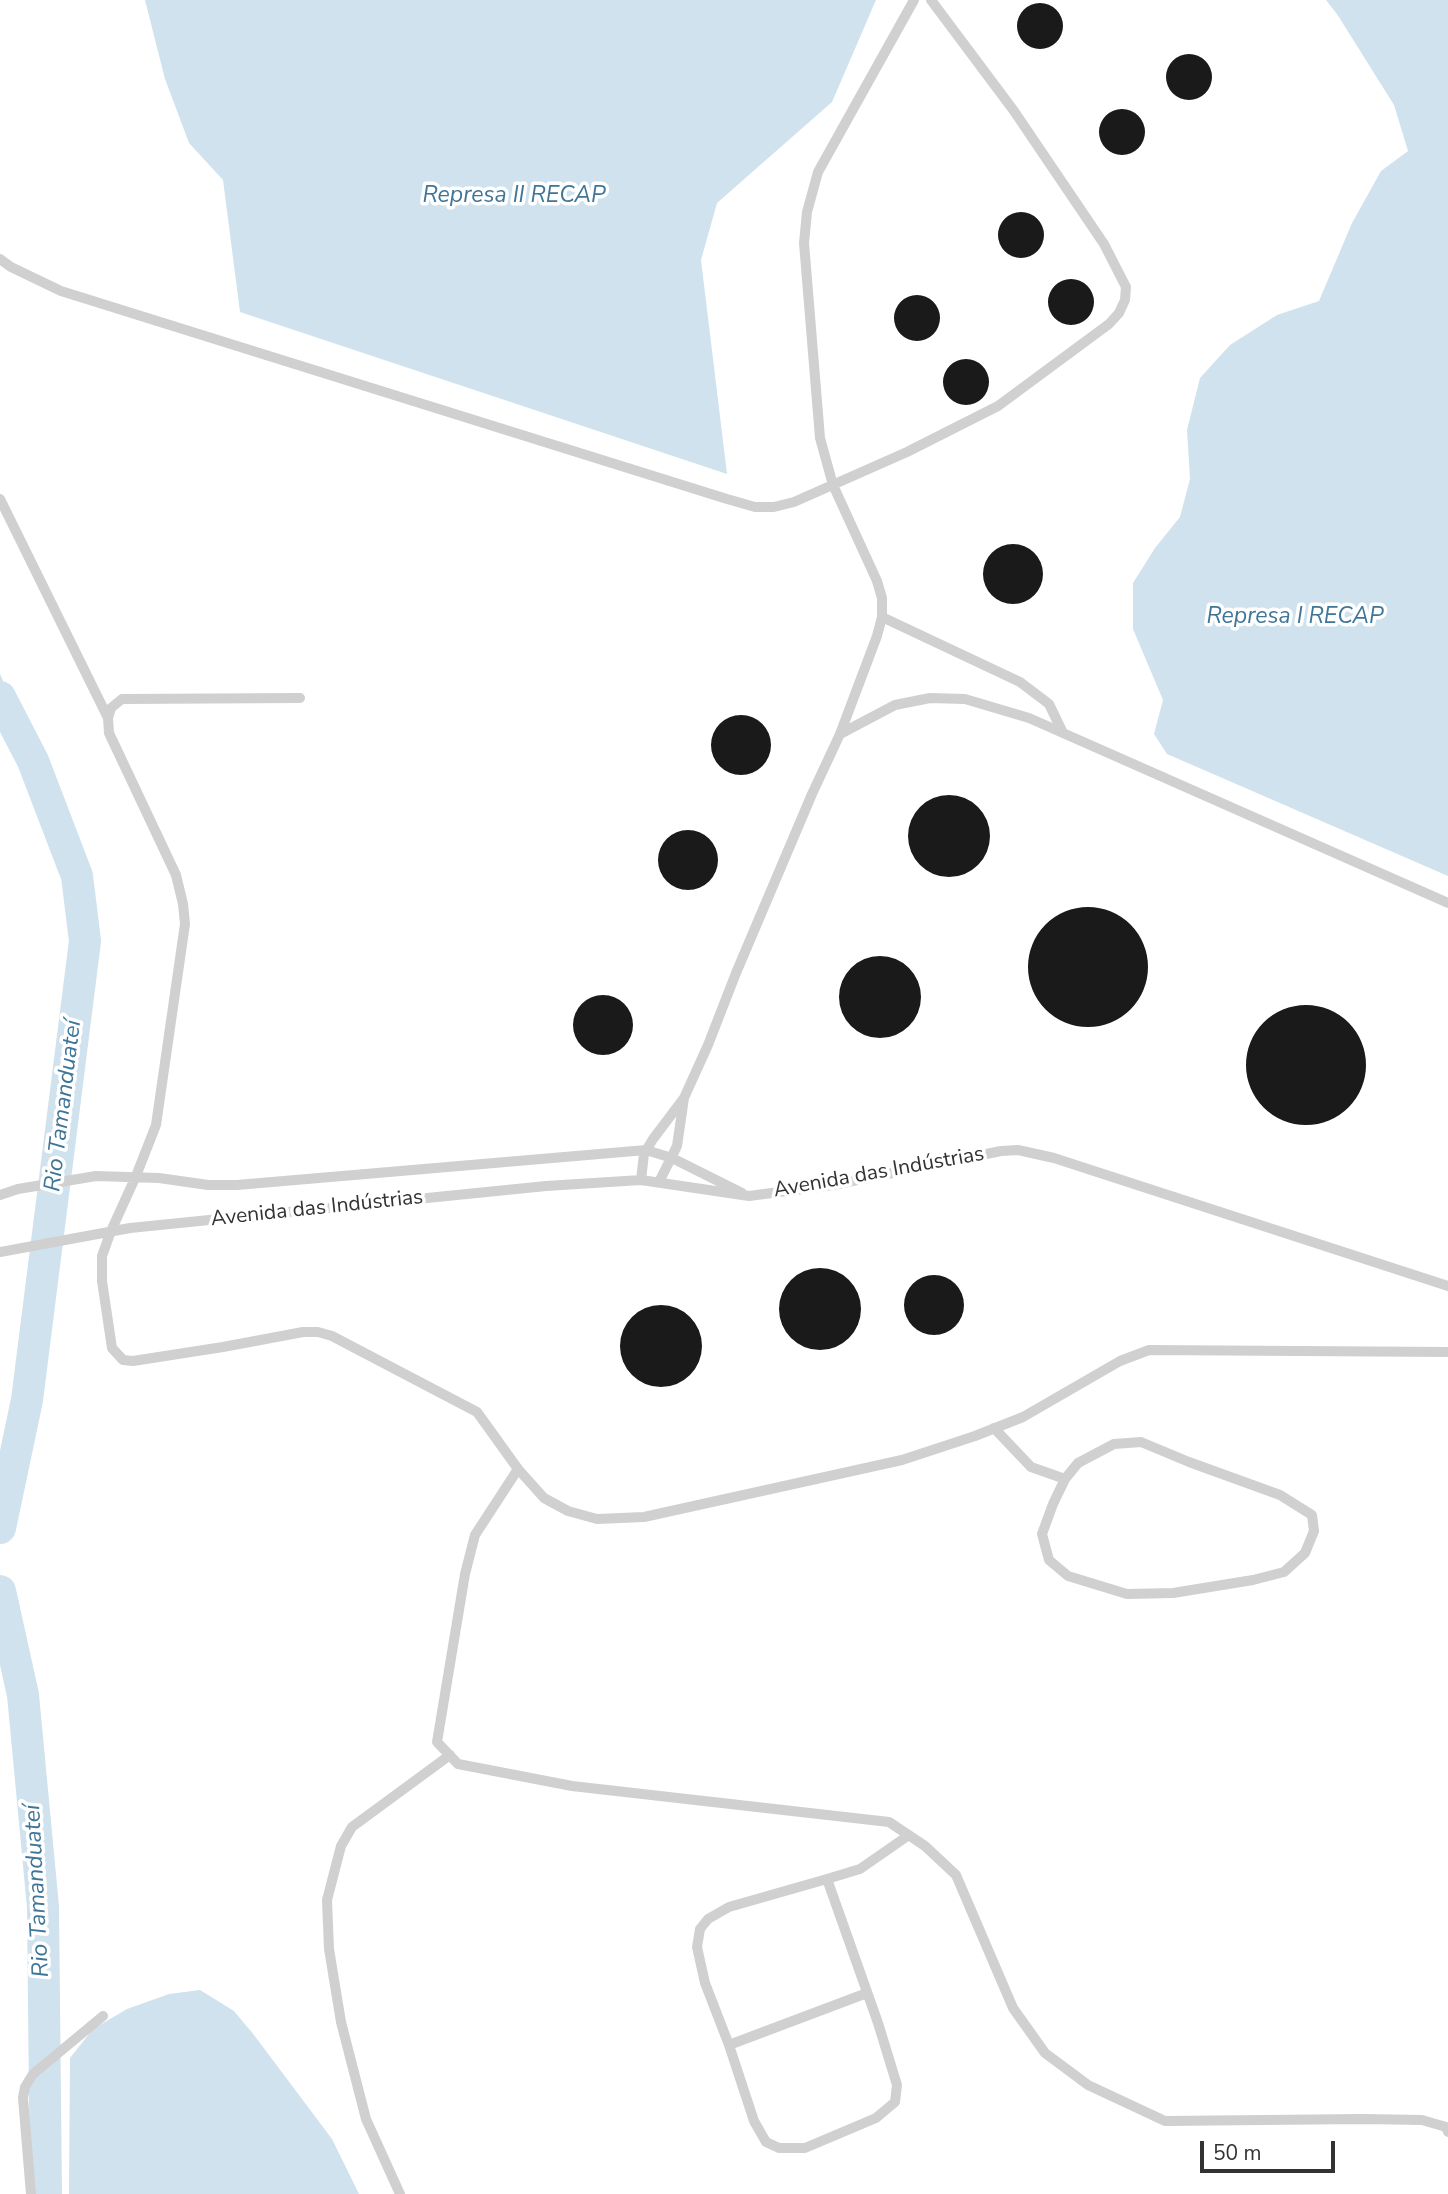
<!DOCTYPE html>
<html>
<head>
<meta charset="utf-8">
<style>
  body { margin:0 }
  #map { position:relative; width:1448px; height:2194px; overflow:hidden; background:#fff; font-family:"Nunito Sans",sans-serif }
  canvas { display:block }
  .scale { position:absolute; left:1200px; top:2141px; width:135px; height:32px; box-sizing:border-box; border:4px solid #333; border-top:0; padding-left:9px; font-size:21px; line-height:24px; white-space:nowrap; color:#333; -webkit-text-stroke:5px #fff; paint-order:stroke }
</style>
</head>
<body>
<div id="map">
<canvas width="1448" height="2194"></canvas>
<div class="scale">50 m</div>
</div>
<script>
const ctx = document.querySelector('canvas').getContext('2d');
ctx.lineJoin = 'round';
function fillPath(path, color) {
  ctx.fillStyle = color;
  ctx.fill(path, 'evenodd');
}
function poly(rows) {
  const path = new Path2D();
  for (const r of rows) {
    if (r.length === 3) {
      path.moveTo(r[0] + r[2], r[1]);
      path.arc(r[0], r[1], r[2], 0, 2 * Math.PI);
      continue;
    }
    path.moveTo(r[0], r[1]);
    for (let i = 2; i < r.length; i += 2) path.lineTo(r[i], r[i + 1]);
  }
  return path;
}
function trace(path, color, width, dash) {
  ctx.strokeStyle = color;
  ctx.lineWidth = width;
  ctx.lineCap = dash ? 'butt' : 'round';
  ctx.setLineDash(dash || []);
  ctx.stroke(path);
}
function drawText(font, color, halo, rows, align = 'center') {
  ctx.font = font + ' "Nunito Sans",sans-serif';
  ctx.lineWidth = 7;
  ctx.setLineDash([]);
  ctx.textBaseline = 'middle';
  ctx.strokeStyle = halo;
  ctx.fillStyle = color;
  for (const [text, x, y, turn = 0] of rows) {
    ctx.save();
    ctx.translate(x, y);
    ctx.rotate((+turn || 0) * Math.PI / 180);
    ctx.textAlign = isNaN(turn) ? turn : align;
    if (halo) ctx.strokeText(text, 0, 0);
    ctx.fillText(text, 0, 0);
    ctx.restore();
  }
}
fillPath(poly([
  [145,0,876,0,832,102,717,203,701,260,727,474,240,312,223,180,189,143,165,79],
  [1326,0,1448,0,1448,876,1167,754,1154,734,1163,700,1133,629,1133,583,1155,548,1180,517,1190,479,1187,430,1200,378,1230,345,1277,315,1319,301,1352,223,1381,171,1408,151,1394,105,1337,14],
  [0,674,9,694,33,761,0,709],
  [200,1990,234,2011,254,2035,332,2139,359,2194,69,2194,70,2058,93,2029,127,2009,169,1994]
]), '#cfe2ee');
trace(poly([
  [0,697,33,761,77,876,85,941,27,1400,0,1528],
  [0,1591,23,1695,43,1907,46,2194]
]), '#cfe2ee', 32);
fillPath(poly([
  [1040,26,23],
  [1189,77,23],
  [1122,132,23],
  [1021,235,23],
  [1071,302,23],
  [917,318,23],
  [966,382,23],
  [1013,574,30],
  [741,745,30],
  [949,836,41],
  [688,860,30],
  [1088,967,60],
  [880,997,41],
  [603,1025,30],
  [1306,1065,60],
  [820,1309,41],
  [934,1305,30],
  [661,1346,41]
]), '#1a1a1a');
trace(poly([
  [0,259,11,267,61,291,727,499,755,507,774,507,794,502,907,452,998,406,1109,324,1119,313,1125,300,1126,287,1104,244,1014,111,931,0],
  [0,499,108,718],
  [882,617,1020,682,1049,704,1063,733],
  [300,698,122,699,111,708,108,718,109,733,176,875,183,904,185,924,156,1125,136,1176,111,1231,102,1256,102,1281,112,1348,123,1360,133,1361,223,1347,303,1332,318,1332,332,1336,477,1412,518,1469,544,1498,568,1511,597,1519,644,1517,902,1460,975,1436,1023,1417,1120,1361,1149,1350,1448,1352],
  [840,734,877,636,882,617,882,598,877,581,833,485,820,438,804,243,807,212,818,172,914,0],
  [641,1180,644,1154,653,1139,684,1098,708,1045,736,973,812,794,840,734,895,705,930,698,965,699,1029,718,1448,903],
  [659,1182,677,1146,684,1098],
  [0,1195,18,1189,96,1176,159,1178,208,1185,237,1185,646,1150,672,1158,742,1193],
  [0,1252,130,1228,546,1186,641,1180,749,1196,833,1185,1001,1151,1018,1150,1054,1158,1448,1286],
  [994,1428,1031,1467,1065,1479],
  [1141,1442,1189,1462,1280,1495,1312,1515,1314,1531,1305,1553,1284,1572,1253,1580,1173,1593,1127,1594,1068,1576,1049,1560,1042,1534,1053,1504,1065,1479,1078,1463,1114,1444,1141,1442],
  [518,1469,475,1535,465,1574,437,1742,458,1764,572,1786,889,1822,925,1846,956,1875,1013,2008,1045,2053,1088,2085,1165,2121,1363,2119,1422,2120,1446,2127,1448,2132],
  [827,1879,878,2023,897,2085,895,2102,876,2118,805,2148,779,2148,766,2142,754,2121,729,2045,705,1983,697,1947,700,1929,708,1919,729,1907,827,1879,860,1869,909,1835],
  [729,2045,867,1993],
  [31,2194,23,2098,25,2087,33,2074,103,2016],
  [400,2194,366,2119,341,2022,329,1949,327,1900,341,1846,352,1827,450,1755]
]), '#d0d0d0', 10);
drawText('21px', '#333', '#fff', [
  ["Avenida das Indústrias",879,1173,-10],
  ["Avenida das Indústrias",317,1209,-6]
]);
drawText('italic 23px', '#3f7597', '#fff', [
  ["Represa II RECAP",514,196],
  ["Represa I RECAP",1295,617],
  ["Rio Tamanduateí",64,1106,-83],
  ["Rio Tamanduateí",38,1891,-93]
]);
</script>
</body>
</html>
